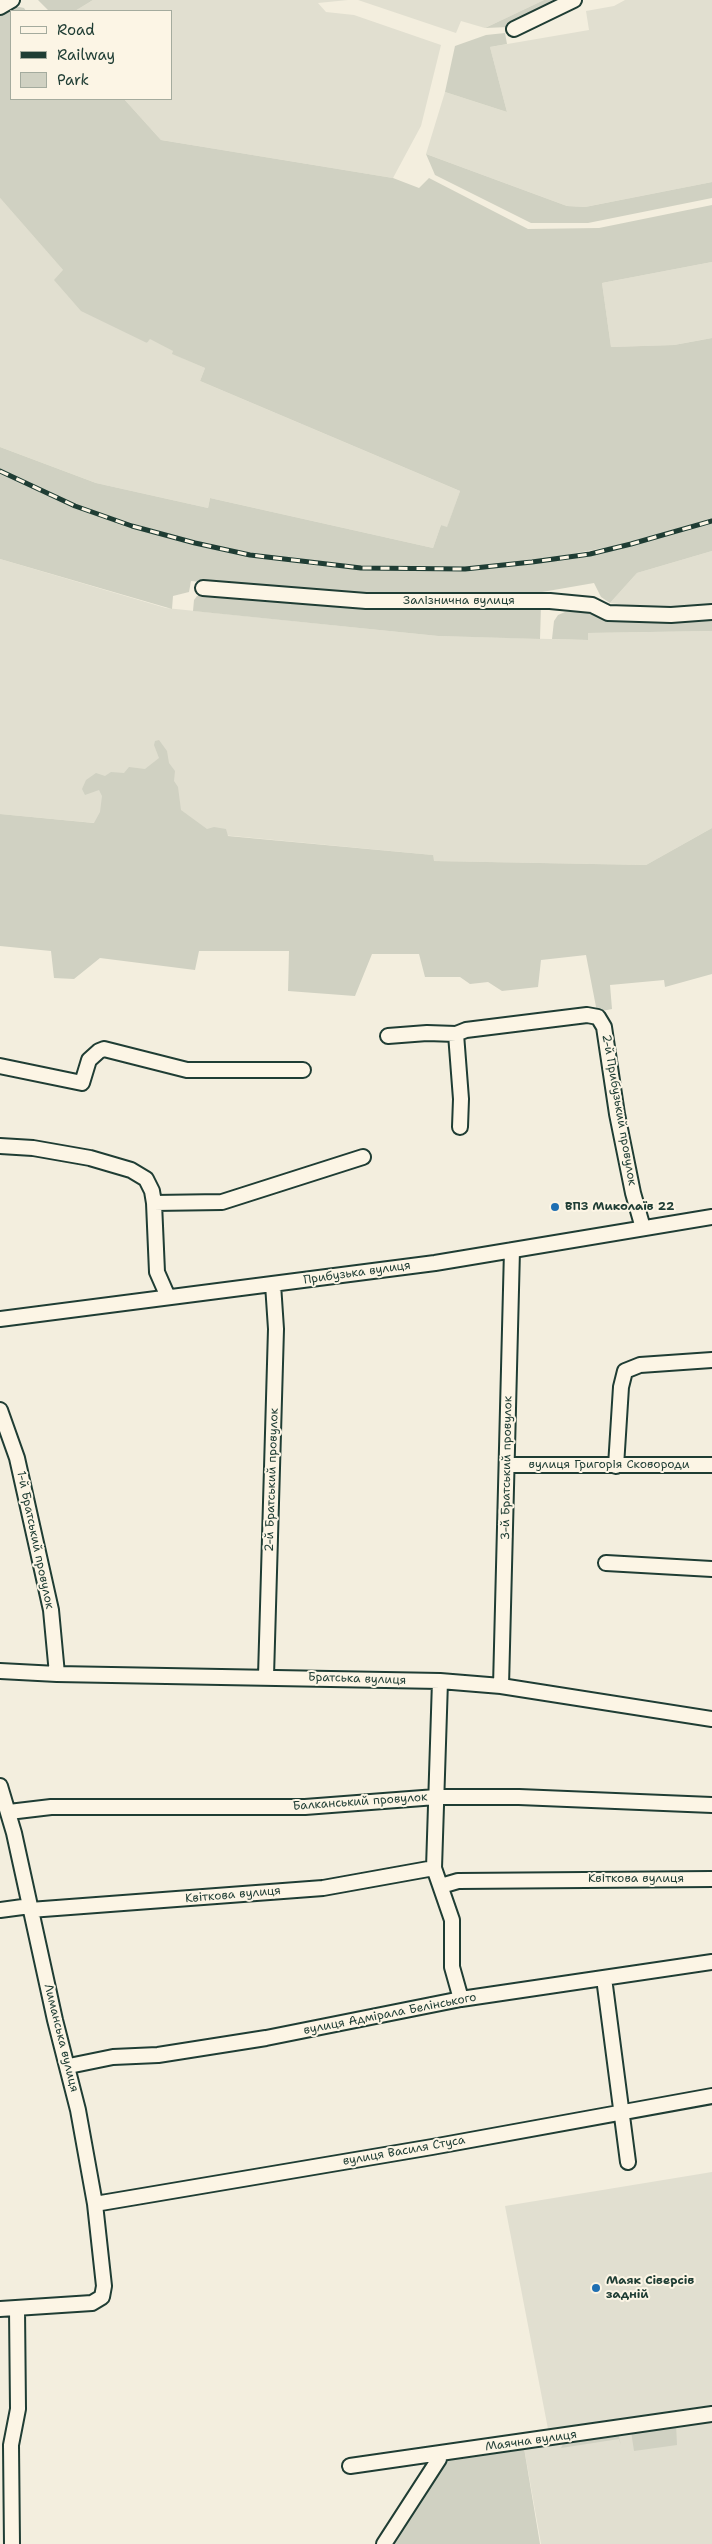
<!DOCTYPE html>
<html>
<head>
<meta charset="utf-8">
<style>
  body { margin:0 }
  #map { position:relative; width:712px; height:2544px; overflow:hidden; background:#f3eede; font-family:"Shantell Sans",sans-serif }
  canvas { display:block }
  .legend { position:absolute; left:10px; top:10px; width:162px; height:90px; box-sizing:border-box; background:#fcf5e5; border:1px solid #a4ab9e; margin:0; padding:6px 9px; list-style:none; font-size:15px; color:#1f3d34 }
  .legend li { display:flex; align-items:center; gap:10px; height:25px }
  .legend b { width:25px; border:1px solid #a4ab9e }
</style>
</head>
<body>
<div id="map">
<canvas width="712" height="2544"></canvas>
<ul class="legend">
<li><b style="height:6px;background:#fcf5e5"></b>Road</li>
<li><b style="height:6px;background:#1f3d34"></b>Railway</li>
<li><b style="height:14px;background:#d0d1c2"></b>Park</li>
</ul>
</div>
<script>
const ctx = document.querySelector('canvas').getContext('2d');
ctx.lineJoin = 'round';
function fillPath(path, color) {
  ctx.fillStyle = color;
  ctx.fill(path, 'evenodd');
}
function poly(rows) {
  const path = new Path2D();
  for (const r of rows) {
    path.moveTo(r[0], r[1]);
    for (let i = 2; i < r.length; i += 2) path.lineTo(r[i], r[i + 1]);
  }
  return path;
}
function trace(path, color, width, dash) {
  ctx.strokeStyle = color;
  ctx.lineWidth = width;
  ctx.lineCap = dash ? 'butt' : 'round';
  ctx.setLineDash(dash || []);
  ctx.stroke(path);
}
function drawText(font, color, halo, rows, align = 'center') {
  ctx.font = font + ' "Shantell Sans",sans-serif';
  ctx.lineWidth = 4;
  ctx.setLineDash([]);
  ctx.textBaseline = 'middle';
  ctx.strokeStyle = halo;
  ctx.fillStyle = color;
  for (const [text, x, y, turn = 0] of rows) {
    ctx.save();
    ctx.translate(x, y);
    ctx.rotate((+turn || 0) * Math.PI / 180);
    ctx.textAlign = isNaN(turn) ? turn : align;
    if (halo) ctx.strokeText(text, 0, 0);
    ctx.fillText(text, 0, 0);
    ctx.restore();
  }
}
fillPath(poly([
  [93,0,348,0,318,3,326,12,354,15,441,45,421,126,393,178,161,140,124,99,171,99,171,11,75,11],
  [358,0,544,0,485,28,461,21,456,33],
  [625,0,712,0,712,182,585,207,567,206,426,154,445,92,507,112,490,47,589,30,586,11,614,6],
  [0,198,64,271,147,343,150,338,174,351,173,354,205,368,200,381,460,491,447,528,441,525,433,548,210,498,208,508,96,483,0,447],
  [712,262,712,338,674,345,611,347,602,283],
  [0,470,75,505,195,543,250,554,361,568,465,568,533,561,590,553,671,533,712,520,712,522,632,545,590,554,533,563,465,570,361,569,308,565,250,556,195,544,75,507],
  [712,551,712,607,671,610,610,603,637,573],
  [0,559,166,608,438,636,587,640,588,633,712,631,712,828,646,865,433,861,433,855,0,814],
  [712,2172,712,2405,548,2429,505,2206],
  [712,2418,712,2544,541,2544,524,2448]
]), '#e1dfd0');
fillPath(poly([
  [38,0,93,0,75,11,49,11],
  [544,0,563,0,509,27,485,28],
  [15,6,24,8,26,11,11,11,11,99,124,99,161,140,393,178,419,188,429,178,528,229,599,228,712,205,712,262,602,283,611,347,674,345,712,338,712,520,631,543,533,561,465,568,361,568,250,554,195,543,75,505,0,470,0,447,96,483,208,508,210,498,433,548,441,525,447,527,460,491,200,381,205,368,172,354,173,351,150,339,147,343,81,311,54,280,63,270,0,198,0,12],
  [505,33,507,44,490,47,507,112,445,92,455,46,486,35],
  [426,154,567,206,585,207,712,182,712,198,588,223,531,223,435,175],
  [0,472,75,507,132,526,195,544,308,565,411,571,493,567,590,554,671,535,712,522,712,551,637,573,610,603,601,597,594,583,519,596,366,596,293,591,191,581,189,592,173,596,172,609,0,559],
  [206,592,541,606,540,639,438,636,193,611,194,600,197,596],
  [565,612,591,612,601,618,671,620,712,617,712,631,588,633,588,640,552,639,554,621,558,615],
  [159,740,167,751,169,763,175,771,174,781,178,787,181,810,207,829,214,827,226,829,228,836,433,855,434,861,646,865,712,828,712,974,665,987,664,980,610,985,612,1009,597,1012,586,955,541,960,538,987,502,991,488,982,470,984,460,977,425,977,419,954,372,954,355,996,288,991,289,951,199,951,195,970,100,958,74,979,54,978,51,951,0,946,0,814,94,823,100,812,102,796,99,790,85,795,82,789,86,780,96,773,105,776,111,772,124,773,129,767,145,769,159,758,154,745,155,741],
  [676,2424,677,2445,634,2451,631,2431],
  [618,2433,621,2445,619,2439,561,2448,564,2442],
  [524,2448,540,2544,387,2544,444,2460]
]), '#d0d1c2');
const minor = poly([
  [0,7,12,0],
  [514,29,574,0],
  [203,588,366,601,550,601,592,605,608,613,671,615,712,612],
  [456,1034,461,1099,460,1127],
  [388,1036,427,1033,456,1034,466,1030,587,1015,598,1017,604,1027,617,1114,633,1193,643,1228],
  [0,1066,82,1083,89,1060,99,1051,104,1049,187,1070,303,1070],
  [0,1146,33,1148,90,1158,131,1170,146,1179,152,1191,154,1203,157,1272,168,1297],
  [154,1203,222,1202,363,1157],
  [0,1319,435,1263,712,1217],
  [0,1410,17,1458,51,1610,57,1674],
  [507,1465,712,1465],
  [616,1466,621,1387,625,1371,640,1365,712,1360],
  [606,1563,712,1569],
  [0,1671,57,1674,440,1681,501,1686,712,1719],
  [266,1676,276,1329,273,1284],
  [440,1681,434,1868,452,1920,452,1967,461,1999],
  [501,1686,512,1250],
  [0,1786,14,1833,55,2020,78,2110,95,2204,104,2286,102,2297,92,2303,0,2309],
  [9,1812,51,1807,305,1807,436,1797,519,1797,712,1805],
  [441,1886,458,1881,712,1879],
  [0,1910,30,1906],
  [30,1910,323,1888,434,1868],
  [604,1978,628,2162],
  [69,2066,113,2057,158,2055,266,2038,461,1999,712,1962],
  [95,2204,432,2147,712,2096],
  [350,2466,712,2414],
  [12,2544,11,2445,18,2409,17,2309],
  [384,2544,439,2459,440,2454]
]);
trace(minor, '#1f3d34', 18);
trace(minor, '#fcf5e5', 14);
const rail = poly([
  [0,471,75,506,132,526,195,543,250,555,361,568,465,569,532,562,590,554,631,544,712,521]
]);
trace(rail, '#1f3d34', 5);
trace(rail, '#fcf5e5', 3, [9]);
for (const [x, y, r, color] of [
  [555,1207,5,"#1f6fb2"],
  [596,2288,5,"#1f6fb2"]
]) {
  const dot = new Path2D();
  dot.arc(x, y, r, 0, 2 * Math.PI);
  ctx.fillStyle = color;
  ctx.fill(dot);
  trace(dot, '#fcf5e5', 2);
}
drawText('12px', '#1f3d34', '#fcf5e5', [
  ["Залізнична вулиця",459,601],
  ["2-й Прибузький провулок",619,1110,80],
  ["Прибузька вулиця",357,1273,-8],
  ["вулиця Григорія Сковороди",609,1465],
  ["3-й Братський провулок",507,1468,-89],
  ["2-й Братський провулок",272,1480,-88],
  ["1-й Братський провулок",35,1540,78],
  ["Братська вулиця",357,1679,2],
  ["Балканський провулок",360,1802,-4],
  ["Квіткова вулиця",636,1879],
  ["Квіткова вулиця",233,1895,-5],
  ["вулиця Адмірала Белінського",390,2014,-11],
  ["Лиманська вулиця",61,2038,76],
  ["вулиця Василя Стуса",404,2151,-10],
  ["Маячна вулиця",531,2441,-8]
]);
drawText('bold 12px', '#1f3d34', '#fcf5e5', [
  ["ВПЗ Миколаїв 22",565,1207],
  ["Маяк Сіверсів",606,2281],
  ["задній",606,2295]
], 'left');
</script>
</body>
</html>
